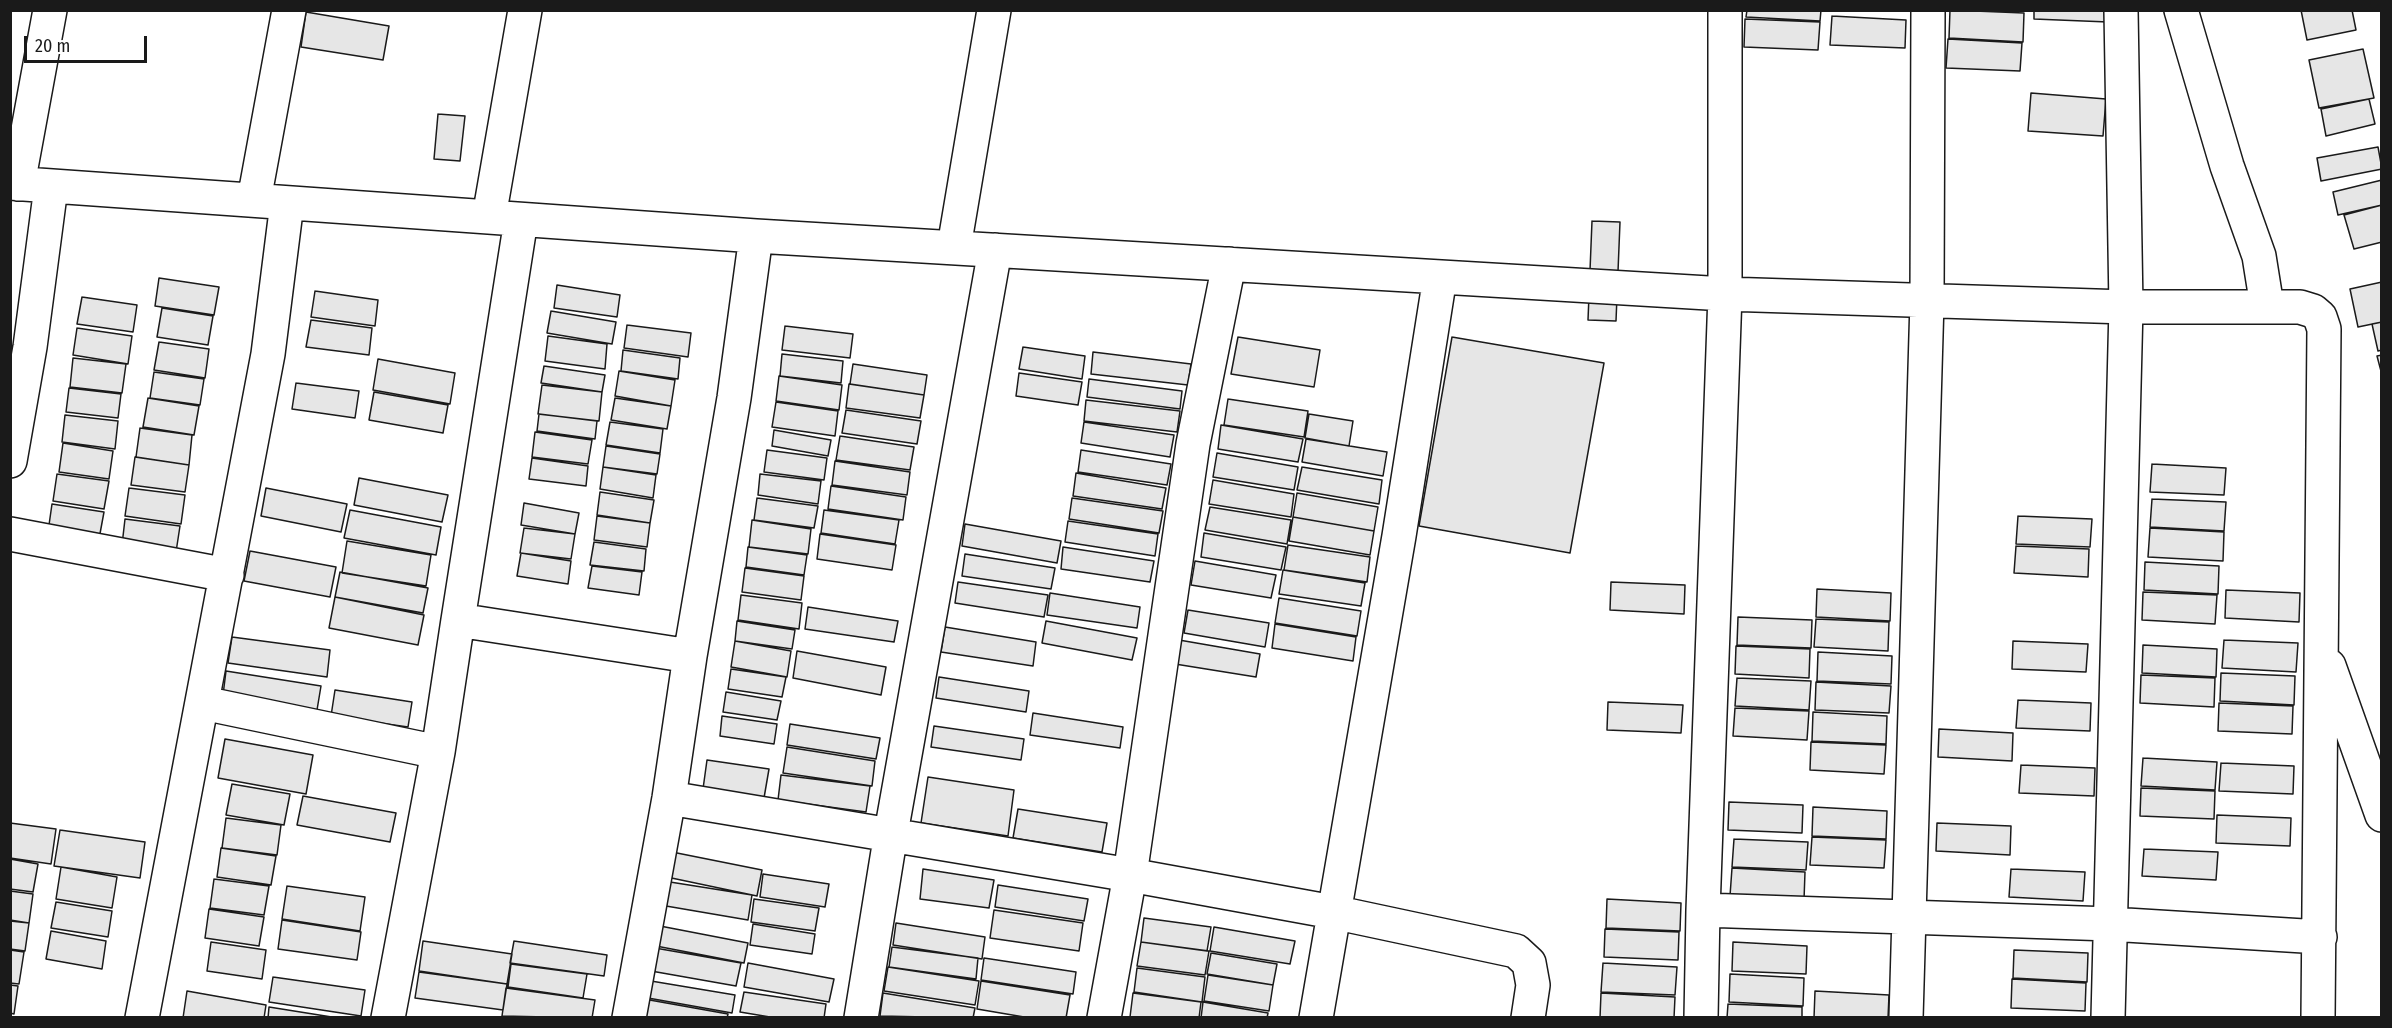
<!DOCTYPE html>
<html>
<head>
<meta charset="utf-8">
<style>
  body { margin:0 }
  #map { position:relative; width:2392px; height:1028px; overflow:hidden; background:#fff; font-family:"Fira Sans Condensed",sans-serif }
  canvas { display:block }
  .frame { position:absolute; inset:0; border:12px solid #1a1a1a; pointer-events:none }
  .scale { position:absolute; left:24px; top:36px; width:123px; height:27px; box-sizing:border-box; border:3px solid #1a1a1a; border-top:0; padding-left:8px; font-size:18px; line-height:21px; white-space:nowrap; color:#1a1a1a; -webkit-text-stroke:4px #fff; paint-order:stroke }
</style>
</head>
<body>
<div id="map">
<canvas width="2392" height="1028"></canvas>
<div class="frame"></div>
<div class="scale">20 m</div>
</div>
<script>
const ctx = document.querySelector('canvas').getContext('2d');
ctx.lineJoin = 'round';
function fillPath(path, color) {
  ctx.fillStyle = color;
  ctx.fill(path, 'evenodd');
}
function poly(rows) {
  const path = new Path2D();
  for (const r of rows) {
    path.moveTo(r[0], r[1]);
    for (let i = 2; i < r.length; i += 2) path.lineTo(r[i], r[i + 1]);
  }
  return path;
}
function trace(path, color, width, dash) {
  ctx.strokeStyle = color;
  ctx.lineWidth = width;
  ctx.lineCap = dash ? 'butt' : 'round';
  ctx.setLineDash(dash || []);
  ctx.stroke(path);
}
const building = poly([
  [1747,10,1821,10,1820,21,1746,17,1747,10],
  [1950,10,2024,13,2023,42,1949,38,1950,10],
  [2034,10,2109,10,2108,22,2034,19,2034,10],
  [2301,10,2352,10,2356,30,2307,40,2301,10],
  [306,12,389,26,383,60,301,47,306,12],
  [1832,16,1906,20,1905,48,1830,45,1832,16],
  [1745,19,1820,22,1818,50,1744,47,1745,19],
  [1948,39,2022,43,2020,71,1946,68,1948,39],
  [2363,49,2374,98,2319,108,2309,60,2363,49],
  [2031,93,2106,99,2103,136,2028,131,2031,93],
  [2369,99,2375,124,2326,136,2321,109,2369,99],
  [438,114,465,116,460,161,434,159,438,114],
  [2378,147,2382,169,2321,181,2317,158,2378,147],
  [2382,180,2382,205,2338,215,2333,192,2382,180],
  [2382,205,2382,242,2354,249,2344,215,2382,205],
  [1592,221,1620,222,1616,321,1588,320,1592,221],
  [159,278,219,287,214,315,155,306,159,278],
  [2382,282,2382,322,2358,327,2350,289,2382,282],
  [557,285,620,295,617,317,554,308,557,285],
  [315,291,378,300,375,326,311,317,315,291],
  [82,297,137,305,133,332,77,324,82,297],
  [162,308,213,316,208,345,157,337,162,308],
  [551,311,616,322,612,344,547,333,551,311],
  [311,320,372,328,369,355,306,347,311,320],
  [2382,322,2382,350,2378,351,2372,324,2382,322],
  [627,325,691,333,688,357,624,348,627,325],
  [785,326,853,334,850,358,782,350,785,326],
  [77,328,132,336,128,364,73,355,77,328],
  [548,336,607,344,605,369,545,361,548,336],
  [1238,337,1320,350,1314,387,1231,374,1238,337],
  [1452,337,1604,363,1570,553,1419,526,1452,337],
  [159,342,209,349,205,378,154,370,159,342],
  [1023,347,1085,356,1082,379,1019,369,1023,347],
  [623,350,680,358,678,379,621,371,623,350],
  [1093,352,1191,364,1188,385,1091,374,1093,352],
  [782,354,843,361,841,383,780,376,782,354],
  [2382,355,2382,375,2377,356,2382,355],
  [73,358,126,364,122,393,70,387,73,358],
  [378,359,455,373,450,404,373,390,378,359],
  [853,364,927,375,924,395,850,384,853,364],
  [544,366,605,375,602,392,541,383,544,366],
  [619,371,675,380,671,406,615,396,619,371],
  [154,372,204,379,200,405,150,398,154,372],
  [1019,373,1082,382,1078,405,1016,396,1019,373],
  [779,376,842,385,839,410,776,401,779,376],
  [1089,379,1182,391,1180,409,1087,397,1089,379],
  [296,383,359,391,355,418,292,409,296,383],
  [849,384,924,395,920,418,846,408,849,384],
  [542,385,602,392,599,421,538,414,542,385],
  [69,388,121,394,118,418,66,412,69,388],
  [374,392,448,405,443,433,369,420,374,392],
  [148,398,199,406,194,435,143,427,148,398],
  [615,398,671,406,667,429,611,420,615,398],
  [1228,399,1308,411,1304,437,1224,425,1228,399],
  [1086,400,1180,411,1177,432,1084,421,1086,400],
  [776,402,838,411,835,436,772,427,776,402],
  [846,410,921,421,917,444,842,433,846,410],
  [539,414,597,421,595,439,537,431,539,414],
  [1309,414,1353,421,1349,446,1305,438,1309,414],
  [65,415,118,421,115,449,62,442,65,415],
  [610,422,663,429,660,453,606,445,610,422],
  [1084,422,1174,435,1170,457,1081,443,1084,422],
  [1221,425,1303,439,1298,462,1218,449,1221,425],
  [140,428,192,435,189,465,136,457,140,428],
  [774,430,831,440,828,456,772,446,774,430],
  [535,432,592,440,588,464,532,457,535,432],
  [840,436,914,447,910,470,836,460,840,436],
  [1306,439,1387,452,1383,476,1302,462,1306,439],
  [63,443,113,451,109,479,59,472,63,443],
  [606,446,660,454,657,474,603,467,606,446],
  [767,450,827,458,824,480,764,472,767,450],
  [1081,450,1171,464,1167,485,1078,472,1081,450],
  [1217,453,1298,467,1294,490,1213,477,1217,453],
  [135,457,189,465,185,492,131,485,135,457],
  [532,458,588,466,586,486,529,479,532,458],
  [835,461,910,472,907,495,832,485,835,461],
  [2152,464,2226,468,2224,495,2150,492,2152,464],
  [603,467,656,475,653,498,600,489,603,467],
  [1302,467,1382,480,1379,504,1297,490,1302,467],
  [1076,473,1166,488,1162,509,1073,496,1076,473],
  [57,474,109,481,104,509,53,501,57,474],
  [760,474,821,481,818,504,758,495,760,474],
  [359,478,448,495,442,522,354,505,359,478],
  [1213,480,1294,494,1291,517,1209,504,1213,480],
  [831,486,906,497,903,520,828,509,831,486],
  [129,488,185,495,181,524,125,516,129,488],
  [266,488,347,504,341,532,261,516,266,488],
  [600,492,654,500,650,523,597,515,600,492],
  [1297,493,1378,507,1374,531,1293,517,1297,493],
  [757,498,818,506,814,528,754,520,757,498],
  [1072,498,1163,511,1159,533,1069,519,1072,498],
  [2152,499,2226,502,2224,531,2150,527,2152,499],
  [524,503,579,513,575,534,521,525,524,503],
  [52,504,104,512,99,539,48,532,52,504],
  [1210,507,1291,520,1287,544,1205,530,1210,507],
  [350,510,441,527,436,555,344,538,350,510],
  [824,510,899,520,895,544,821,533,824,510],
  [597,516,650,523,647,547,594,540,597,516],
  [2018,516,2092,519,2090,547,2016,544,2018,516],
  [1293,517,1374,531,1370,555,1289,541,1293,517],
  [125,519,180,526,176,552,122,545,125,519],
  [752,520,811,529,808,554,749,547,752,520],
  [1068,521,1158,534,1155,556,1065,542,1068,521],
  [965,524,1061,541,1057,563,962,546,965,524],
  [524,528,575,534,571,559,520,553,524,528],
  [2150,528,2224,532,2223,561,2148,557,2150,528],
  [1204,533,1286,547,1281,570,1201,557,1204,533],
  [820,534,896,545,892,570,817,559,820,534],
  [347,541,431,555,426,586,342,573,347,541],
  [594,542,646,549,644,571,590,565,594,542],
  [1288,545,1370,557,1367,582,1284,570,1288,545],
  [2016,546,2089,549,2088,577,2014,573,2016,546],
  [748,547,807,555,804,575,746,567,748,547],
  [1063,547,1154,561,1150,582,1061,569,1063,547],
  [250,551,336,567,330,597,244,581,250,551],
  [521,553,571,561,568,584,517,576,521,553],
  [965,554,1055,568,1051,589,962,576,965,554],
  [1195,561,1276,575,1271,598,1191,585,1195,561],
  [2145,562,2219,566,2218,594,2144,590,2145,562],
  [592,566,642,572,639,595,588,588,592,566],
  [745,568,804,576,801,600,742,592,745,568],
  [1283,570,1365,583,1361,606,1279,594,1283,570],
  [340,572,428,588,423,613,335,597,340,572],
  [958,582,1048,595,1044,617,955,603,958,582],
  [1611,582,1685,585,1684,614,1610,610,1611,582],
  [1817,589,1891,593,1890,621,1816,617,1817,589],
  [2226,590,2300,593,2299,622,2225,618,2226,590],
  [2143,592,2217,595,2215,624,2142,620,2143,592],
  [1050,593,1140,607,1137,628,1047,615,1050,593],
  [741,595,802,603,799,629,738,620,741,595],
  [335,597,424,615,418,645,329,628,335,597],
  [1279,598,1361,611,1357,636,1275,623,1279,598],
  [808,607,898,621,894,642,805,629,808,607],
  [1188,610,1269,623,1265,647,1184,633,1188,610],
  [1738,617,1812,620,1811,648,1737,645,1738,617],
  [1816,619,1889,622,1888,651,1814,647,1816,619],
  [737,621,795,630,792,649,735,641,737,621],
  [1046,621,1137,638,1132,660,1042,643,1046,621],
  [1275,624,1356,637,1353,661,1272,648,1275,624],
  [945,627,1036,642,1033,666,941,652,945,627],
  [232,637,330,650,327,677,228,663,232,637],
  [1179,640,1260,654,1256,677,1175,664,1179,640],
  [2224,640,2298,643,2296,672,2222,668,2224,640],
  [735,641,791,651,787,677,731,667,735,641],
  [2013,641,2088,644,2086,672,2012,669,2013,641],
  [2143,645,2217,649,2216,677,2142,673,2143,645],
  [1736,646,1810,649,1809,678,1735,674,1736,646],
  [797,651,886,667,881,695,793,678,797,651],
  [1818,652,1892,656,1891,684,1817,681,1818,652],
  [731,669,786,677,782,697,728,689,731,669],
  [226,671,321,686,317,710,223,695,226,671],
  [2221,673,2295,676,2294,705,2220,701,2221,673],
  [2141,675,2215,678,2214,707,2140,703,2141,675],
  [939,677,1029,691,1026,712,936,698,939,677],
  [1737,678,1811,681,1809,710,1735,706,1737,678],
  [1816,682,1891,686,1889,713,1815,710,1816,682],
  [335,690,412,702,408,727,331,716,335,690],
  [726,692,781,701,777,720,723,712,726,692],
  [2018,700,2091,703,2090,731,2016,728,2018,700],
  [1608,702,1683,705,1681,733,1607,730,1608,702],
  [2219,703,2293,706,2292,734,2218,731,2219,703],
  [1735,708,1809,711,1807,740,1733,736,1735,708],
  [1813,712,1887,716,1886,744,1812,741,1813,712],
  [1033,713,1123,727,1120,748,1030,735,1033,713],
  [722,716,777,724,774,744,720,736,722,716],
  [790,724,880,738,876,759,787,745,790,724],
  [934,726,1024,739,1021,760,931,747,934,726],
  [1939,729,2013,733,2012,761,1938,757,1939,729],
  [225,739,313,755,306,794,218,778,225,739],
  [1811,742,1886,745,1884,774,1810,770,1811,742],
  [787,747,875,761,872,786,783,773,787,747],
  [2143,758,2217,762,2215,790,2141,786,2143,758],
  [707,760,769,769,764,798,703,789,707,760],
  [2221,763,2294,766,2293,794,2219,791,2221,763],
  [2021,765,2095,768,2094,796,2019,793,2021,765],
  [781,775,870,786,866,812,778,800,781,775],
  [928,777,1014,790,1008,836,921,823,928,777],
  [232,784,290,794,284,825,226,815,232,784],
  [2141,788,2215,791,2214,819,2140,816,2141,788],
  [303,796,396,813,390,842,297,825,303,796],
  [1729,802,1803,805,1802,833,1728,830,1729,802],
  [1813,807,1887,811,1886,839,1812,836,1813,807],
  [1018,809,1107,823,1102,852,1013,838,1018,809],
  [2217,815,2291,818,2290,846,2216,843,2217,815],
  [226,818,281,825,277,855,222,848,226,818],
  [10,823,56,829,51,864,10,858,10,823],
  [1937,823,2011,826,2010,855,1936,851,1937,823],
  [60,830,145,842,140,878,54,866,60,830],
  [1812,837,1886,840,1884,868,1810,865,1812,837],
  [1734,839,1808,842,1806,870,1732,867,1734,839],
  [221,848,276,856,271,885,217,877,221,848],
  [2144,849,2218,852,2216,880,2142,876,2144,849],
  [667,851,762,870,757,896,662,876,667,851],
  [10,859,38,864,33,892,10,889,10,859],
  [61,867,117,877,112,908,56,899,61,867],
  [1732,868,1805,872,1804,900,1730,896,1732,868],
  [923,869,994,880,989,908,920,899,923,869],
  [2011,869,2085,872,2083,901,2009,897,2011,869],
  [763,874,829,884,825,907,760,897,763,874],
  [214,879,269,886,264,915,210,908,214,879],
  [670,882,752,895,748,920,666,906,670,882],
  [998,885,1088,899,1084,921,995,907,998,885],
  [287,886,365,897,360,931,282,919,287,886],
  [10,891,33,894,29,923,10,920,10,891],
  [754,899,819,908,815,931,751,922,754,899],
  [1607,899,1681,903,1680,931,1606,928,1607,899],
  [56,902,112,911,108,937,51,928,56,902],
  [209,909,264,917,259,946,205,938,209,909],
  [994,910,1083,923,1079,951,990,938,994,910],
  [1144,918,1211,927,1207,951,1141,942,1144,918],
  [282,920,361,932,357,960,278,949,282,920],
  [10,921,29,923,25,951,10,949,10,921],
  [896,923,985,937,982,959,893,945,896,923],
  [753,924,815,934,812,954,750,945,753,924],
  [660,926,748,943,744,963,656,946,660,926],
  [1214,927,1295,941,1290,964,1210,951,1214,927],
  [1605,929,1679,932,1678,960,1604,957,1605,929],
  [51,931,106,941,102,969,46,959,51,931],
  [423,941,512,954,507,984,419,971,423,941],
  [514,941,607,955,604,976,510,963,514,941],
  [211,942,266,950,262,979,207,971,211,942],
  [1141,942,1209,951,1205,975,1137,966,1141,942],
  [1733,942,1807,946,1806,974,1732,971,1733,942],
  [892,947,978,958,976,979,889,967,892,947],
  [655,948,741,963,736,986,651,971,655,948],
  [10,950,24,952,19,984,10,983,10,950],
  [2014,950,2088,953,2087,982,2013,978,2014,950],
  [1211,953,1277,964,1273,985,1207,974,1211,953],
  [984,958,1076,972,1073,994,981,980,984,958],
  [748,963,834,979,829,1002,744,987,748,963],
  [1603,963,1677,967,1675,995,1601,992,1603,963],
  [511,964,587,974,583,998,508,987,511,964],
  [888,967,979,981,975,1005,884,991,888,967],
  [1137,968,1205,977,1202,1002,1134,992,1137,968],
  [419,972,507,984,503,1010,415,998,419,972],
  [1730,974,1804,978,1803,1006,1729,1002,1730,974],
  [1208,975,1273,985,1269,1011,1204,1001,1208,975],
  [273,977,365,990,361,1016,269,1002,273,977],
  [2012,979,2086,983,2085,1011,2011,1008,2012,979],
  [651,981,735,995,732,1013,648,998,651,981],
  [981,981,1070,995,1066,1018,1030,1018,977,1009,981,981],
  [10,985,18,986,14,1014,10,1013,10,985],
  [506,988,595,1000,592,1018,502,1016,506,988],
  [187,991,266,1005,264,1018,183,1018,187,991],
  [1815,991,1889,995,1888,1018,1814,1018,1815,991],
  [744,992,826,1004,824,1018,776,1018,740,1012,744,992],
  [883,993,975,1008,973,1018,880,1016,883,993],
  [1133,993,1201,1002,1199,1018,1130,1017,1133,993],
  [1601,993,1675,997,1674,1018,1600,1018,1601,993],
  [644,999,728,1014,727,1018,641,1018,644,999],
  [1203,1002,1268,1013,1267,1018,1201,1018,1203,1002],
  [1728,1004,1802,1007,1802,1018,1727,1018,1728,1004],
  [269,1007,338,1018,268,1018,269,1007]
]);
fillPath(building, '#e6e6e6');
trace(building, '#1a1a1a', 1.5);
const street = poly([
  [2181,10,2227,166,2259,256,2267,306],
  [10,183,756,236,1725,294,2126,307,2300,307,2313,311,2320,317,2324,329,2318,1018],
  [18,184,50,10],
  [254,200,289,10],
  [489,217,525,10],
  [954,247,994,10],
  [10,461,30,347,51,187],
  [10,534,227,575],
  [458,620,521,220],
  [2329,666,2382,815],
  [203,703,438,752],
  [669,798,1130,875,1333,912,1516,951,1529,963,1533,985,1528,1018],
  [1703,910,1725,294,1725,10],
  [142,1018,268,354,287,203],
  [388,1018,438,752,458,620,690,656],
  [629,1018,669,798,690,656,734,398,756,236],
  [861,1018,891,833,995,250],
  [1104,1018,1130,875,1193,444,1229,264],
  [1316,1018,1399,536,1440,277],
  [1701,1018,1703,910,2110,924,2320,937],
  [1906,1018,1927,301,1928,10],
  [2108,1018,2126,307,2121,10]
]);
trace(street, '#1a1a1a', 36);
trace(street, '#fff', 33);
</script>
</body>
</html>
